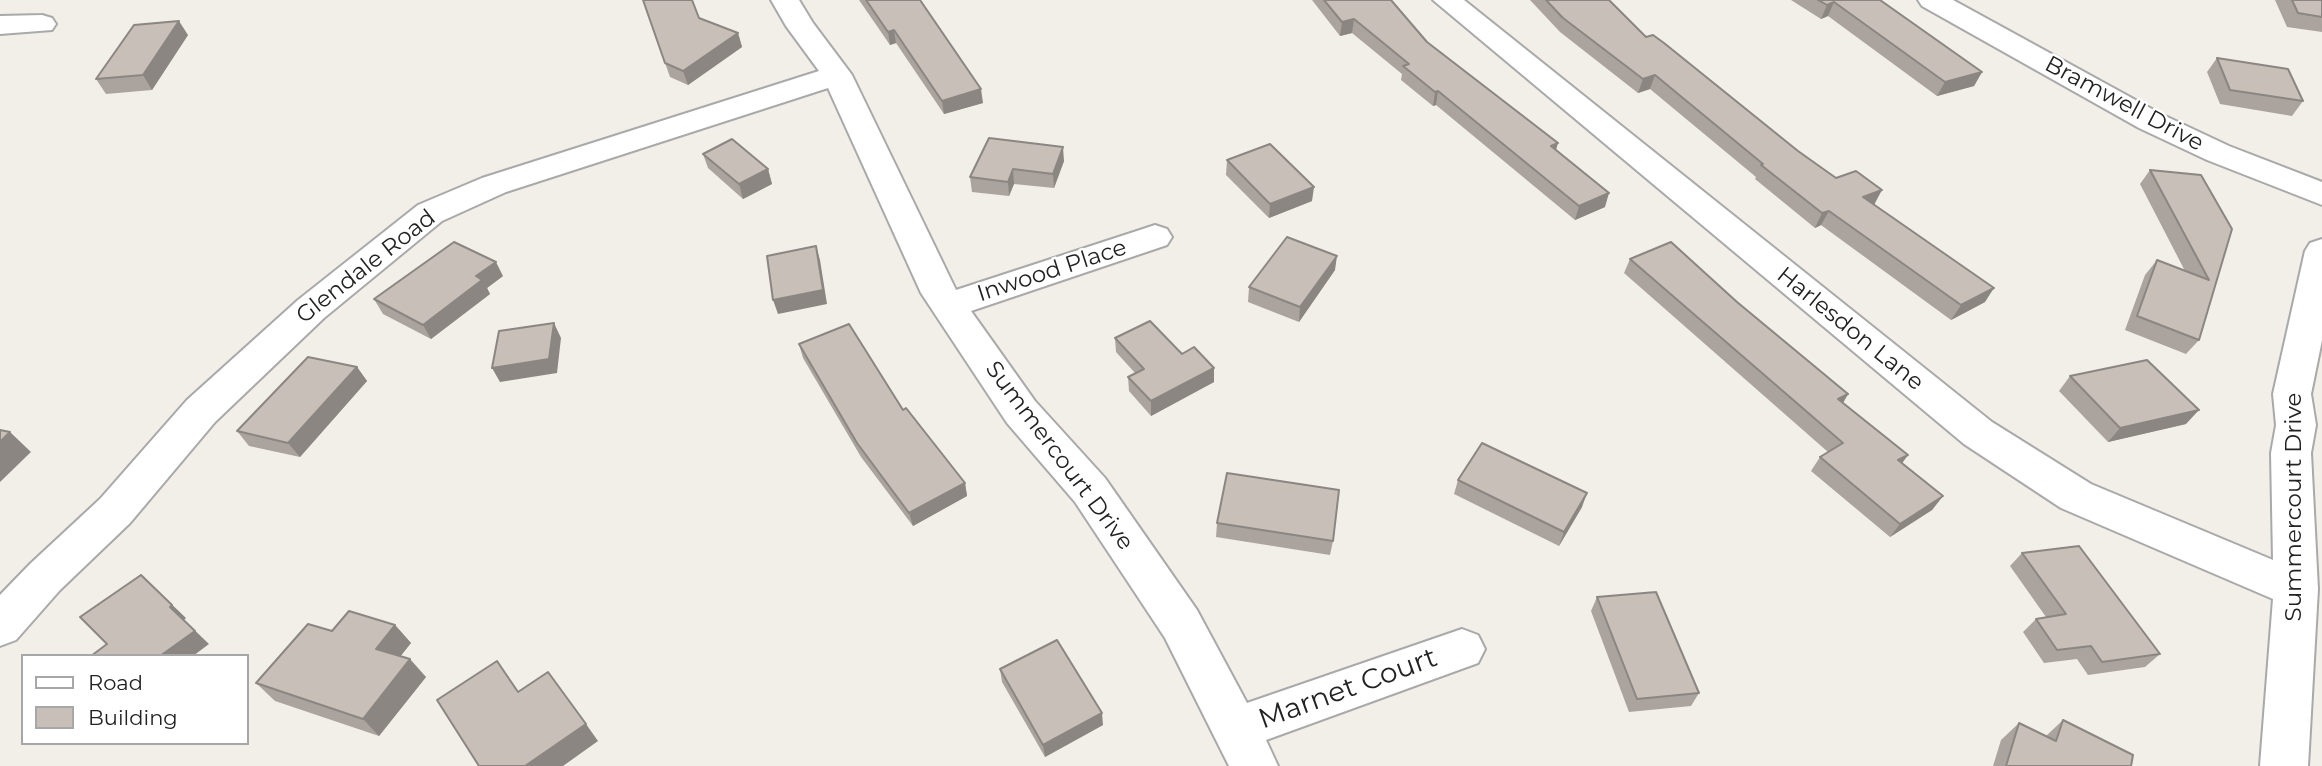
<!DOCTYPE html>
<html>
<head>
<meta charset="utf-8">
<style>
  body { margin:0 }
  #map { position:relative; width:2322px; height:766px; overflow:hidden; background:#f2efe9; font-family:Montserrat,sans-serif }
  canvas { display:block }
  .legend { position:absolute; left:21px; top:654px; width:228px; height:91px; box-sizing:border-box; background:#fff; border:2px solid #a7a7a7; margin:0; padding:9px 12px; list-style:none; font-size:21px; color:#222 }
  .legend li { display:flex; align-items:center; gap:14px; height:35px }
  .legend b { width:35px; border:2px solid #a7a7a7 }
</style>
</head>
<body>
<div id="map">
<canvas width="2322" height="766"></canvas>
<ul class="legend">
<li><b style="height:9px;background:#fff"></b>Road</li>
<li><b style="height:19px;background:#c7bfb8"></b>Building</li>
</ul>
</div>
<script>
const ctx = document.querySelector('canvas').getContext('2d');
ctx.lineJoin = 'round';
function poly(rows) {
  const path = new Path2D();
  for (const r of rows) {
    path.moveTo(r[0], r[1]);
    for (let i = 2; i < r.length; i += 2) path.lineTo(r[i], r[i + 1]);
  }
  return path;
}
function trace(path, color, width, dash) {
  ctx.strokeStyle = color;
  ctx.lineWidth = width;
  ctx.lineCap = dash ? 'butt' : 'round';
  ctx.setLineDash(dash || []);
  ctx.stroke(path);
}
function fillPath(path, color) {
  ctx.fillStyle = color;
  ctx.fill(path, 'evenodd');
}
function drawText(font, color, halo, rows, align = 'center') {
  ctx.font = font + ' Montserrat,sans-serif';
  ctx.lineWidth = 5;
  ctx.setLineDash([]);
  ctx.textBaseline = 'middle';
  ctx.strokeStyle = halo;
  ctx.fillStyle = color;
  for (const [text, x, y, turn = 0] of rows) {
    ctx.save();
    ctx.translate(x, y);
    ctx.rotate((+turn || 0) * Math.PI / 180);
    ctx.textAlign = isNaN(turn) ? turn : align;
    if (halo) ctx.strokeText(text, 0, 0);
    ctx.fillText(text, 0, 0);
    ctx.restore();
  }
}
const minor = poly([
  [771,0,799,0,813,23,852,75,956,290,1143,229,1155,225,1167,229,1172,237,1167,245,971,311,1035,401,1105,478,1197,610,1247,703,1462,629,1478,635,1485,649,1478,663,1266,740,1278,766,1229,766,1165,638,1075,502,1007,423,921,293,828,88,506,192,442,221,324,318,215,422,130,523,60,590,16,640,0,646,0,595,30,564,100,499,187,400,298,300,418,205,482,178,819,71,786,26,771,0],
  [1433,0,1464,0,1992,422,2091,484,2273,560,2271,453,2276,425,2273,394,2305,251,2310,243,2322,239,2322,340,2311,394,2316,425,2311,453,2318,589,2308,766,2260,766,2273,599,2061,508,1964,444,1433,0],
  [1918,0,1953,0,2161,114,2229,146,2322,182,2322,205,2207,160,2139,128,1922,6,1918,0],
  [42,15,52,18,56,24,52,30,0,34,0,16,42,15]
]);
trace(minor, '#a9a9a9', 4);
fillPath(minor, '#fff');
fillPath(poly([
  [643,0,699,18,738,33,742,47,688,85,670,77],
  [859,0,920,0,983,103,944,114,896,43,890,45],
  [1312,0,1391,0,1427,42,1556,150,1605,207,1575,220,1436,105,1433,106,1401,80,1402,74,1352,33,1340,36],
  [1530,0,1609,0,1646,37,1798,151,1874,205,1985,302,1951,320,1821,225,1815,228,1755,179,1756,177,1650,89,1638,93,1560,32],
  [1791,0,1880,0,1982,72,1974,86,1937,96,1828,16,1821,19],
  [2275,0,2322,0,2322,32,2287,27],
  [188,35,152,90,106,94,96,79],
  [2217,58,2303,101,2292,116,2220,104,2207,72],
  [989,138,1064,161,1054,188,1014,184,1009,196,972,192,970,177],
  [703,154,768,169,772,184,743,199,708,168],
  [1227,160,1312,201,1269,218,1226,175],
  [2150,170,2232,229,2199,340,2186,354,2125,330,2145,275,2157,260,2185,271,2140,184],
  [1630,259,1737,302,1848,394,1843,403,1908,455,1901,463,1943,496,1932,510,1890,537,1811,471,1820,457,1828,452,1624,273],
  [1335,270,1299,322,1248,302,1249,287],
  [503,276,487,288,490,294,431,339,383,314,374,299],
  [1115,338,1182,354,1214,368,1214,382,1151,416,1129,391,1128,377,1135,373,1116,352],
  [799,344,903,410,965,483,967,496,913,526,861,457,803,358],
  [357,367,367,381,300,457,249,446,237,431],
  [2070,376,2186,424,2108,442,2059,391],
  [1458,480,1582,507,1559,546,1454,494],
  [1217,523,1333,541,1330,555,1216,537],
  [2022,553,2160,654,2145,667,2088,675,2077,659,2044,663,2023,632,2036,619,2046,617,2010,566],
  [1597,597,1699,693,1691,706,1629,712,1591,611],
  [395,625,411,643,400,656,426,677,379,736,275,701,256,683,332,631],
  [1000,669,1103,725,1045,757,1002,682],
  [2063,720,2131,766,1993,766,2001,740,2019,723,2046,736]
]), '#aba49e');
fillPath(poly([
  [1834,2,1828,16,1821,19,1827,5],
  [1354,19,1352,33,1340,36,1342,22],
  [179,21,188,35,152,90,143,75],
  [894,30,896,43,890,45,888,32],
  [738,33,742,47,688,85,683,71],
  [1982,72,1974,86,1937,96,1945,82],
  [1655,75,1650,89,1638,93,1643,79],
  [981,89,983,103,944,114,942,101],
  [1438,91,1436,105,1433,106,1435,92],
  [1558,143,1554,157,1551,146],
  [1063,147,1064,161,1054,188,1053,174],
  [768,169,772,184,743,199,739,184],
  [1013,169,1014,184,1009,196,1008,182],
  [1314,187,1312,201,1269,218,1270,204],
  [1882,190,1874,205,1863,197],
  [1609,193,1605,207,1575,220,1579,206],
  [1829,211,1821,225,1815,228,1822,213],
  [816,246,820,260,827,304,778,314,773,300],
  [1337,256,1335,270,1299,322,1300,307],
  [496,262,503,276,487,288,490,294,431,339,423,325,476,276],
  [1994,288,1985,302,1951,320,1961,305],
  [554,323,561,338,557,373,500,382,492,368],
  [357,367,367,381,300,457,288,443],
  [1214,368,1214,382,1151,416,1151,401],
  [1848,394,1840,408,1838,399],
  [2199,410,2186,424,2108,442,2120,428],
  [10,432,31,452,0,482,0,442],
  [1908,455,1898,469,1898,460],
  [965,483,967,496,913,526,909,513],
  [1587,493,1582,507,1559,546,1564,532],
  [1943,496,1932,510,1890,537,1900,524],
  [141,575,186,618,184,620,209,644,193,656,160,656,170,607],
  [395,625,411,643,392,667,376,649],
  [410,659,426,677,379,736,363,719],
  [1102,713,1103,725,1045,757,1043,745],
  [586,724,598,741,563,766,525,766]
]), '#8b8681');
const building = poly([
  [643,0,692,0,699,18,738,33,683,71,665,63,643,0],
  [866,0,920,0,981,89,942,101,894,30,888,32,866,0],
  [1324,0,1391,0,1427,42,1558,143,1551,146,1609,193,1579,206,1438,91,1435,92,1403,66,1409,64,1354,19,1342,22,1324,0],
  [1546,0,1609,0,1646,37,1653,35,1664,43,1798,151,1836,178,1856,171,1882,190,1863,197,1994,288,1961,305,1829,211,1822,213,1761,165,1763,164,1655,75,1643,79,1563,18,1546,0],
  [1818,0,1880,0,1982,72,1945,82,1834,2,1827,5,1818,0],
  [2292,0,2322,0,2322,17,2298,13,2292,0],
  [179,21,143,75,96,79,134,25,179,21],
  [2217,58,2288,69,2303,101,2230,90,2217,58],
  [989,138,1063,147,1053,174,1013,169,1008,182,970,177,989,138],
  [732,139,768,169,739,184,703,154,732,139],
  [1270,144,1314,187,1270,204,1227,160,1270,144],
  [2150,170,2201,175,2232,229,2199,340,2137,316,2157,260,2209,280,2150,170],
  [1287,237,1337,256,1300,307,1249,287,1287,237],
  [454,242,496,262,476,276,482,280,423,325,374,299,454,242],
  [1671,242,1737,302,1848,394,1838,399,1908,455,1898,460,1943,496,1900,524,1820,457,1843,443,1630,259,1671,242],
  [816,246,823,290,773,300,767,256,816,246],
  [1150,321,1182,354,1194,347,1214,368,1151,401,1128,377,1144,369,1115,338,1150,321],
  [554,323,549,359,492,368,499,331,554,323],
  [849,324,903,410,906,408,965,483,909,513,857,443,799,344,849,324],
  [308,357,357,367,288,443,237,431,308,357],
  [2147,360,2199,410,2120,428,2070,376,2147,360],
  [0,430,10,432,0,442,0,430],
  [1482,443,1587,493,1564,532,1458,480,1482,443],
  [1227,473,1339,490,1333,541,1217,523,1227,473],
  [2079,546,2160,654,2102,662,2091,646,2057,650,2036,619,2066,614,2022,553,2079,546],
  [141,575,172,605,170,607,195,631,160,656,91,656,107,644,80,617,141,575],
  [1656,592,1699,693,1637,699,1597,597,1656,592],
  [349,611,395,625,376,649,410,659,363,719,256,683,308,624,332,631,349,611],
  [1057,640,1102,713,1043,745,1000,669,1057,640],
  [497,661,518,692,548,672,586,724,525,766,479,766,437,700,497,661],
  [2063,720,2133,755,2131,766,2006,766,2019,723,2056,741,2063,720]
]);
fillPath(building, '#c7bfb8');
trace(building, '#8b8681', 2);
drawText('23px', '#222', '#fff', [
  ["Bramwell Drive",2124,104,28],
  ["Glendale Road",366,267,-38],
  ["Inwood Place",1052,271,-18],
  ["Harlesdon Lane",1850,329,39],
  ["Summercourt Drive",1059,456,53],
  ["Summercourt Drive",2294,507,-90]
]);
drawText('28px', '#222', '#fff', [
  ["Marnet Court",1348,689,-20]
]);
</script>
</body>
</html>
